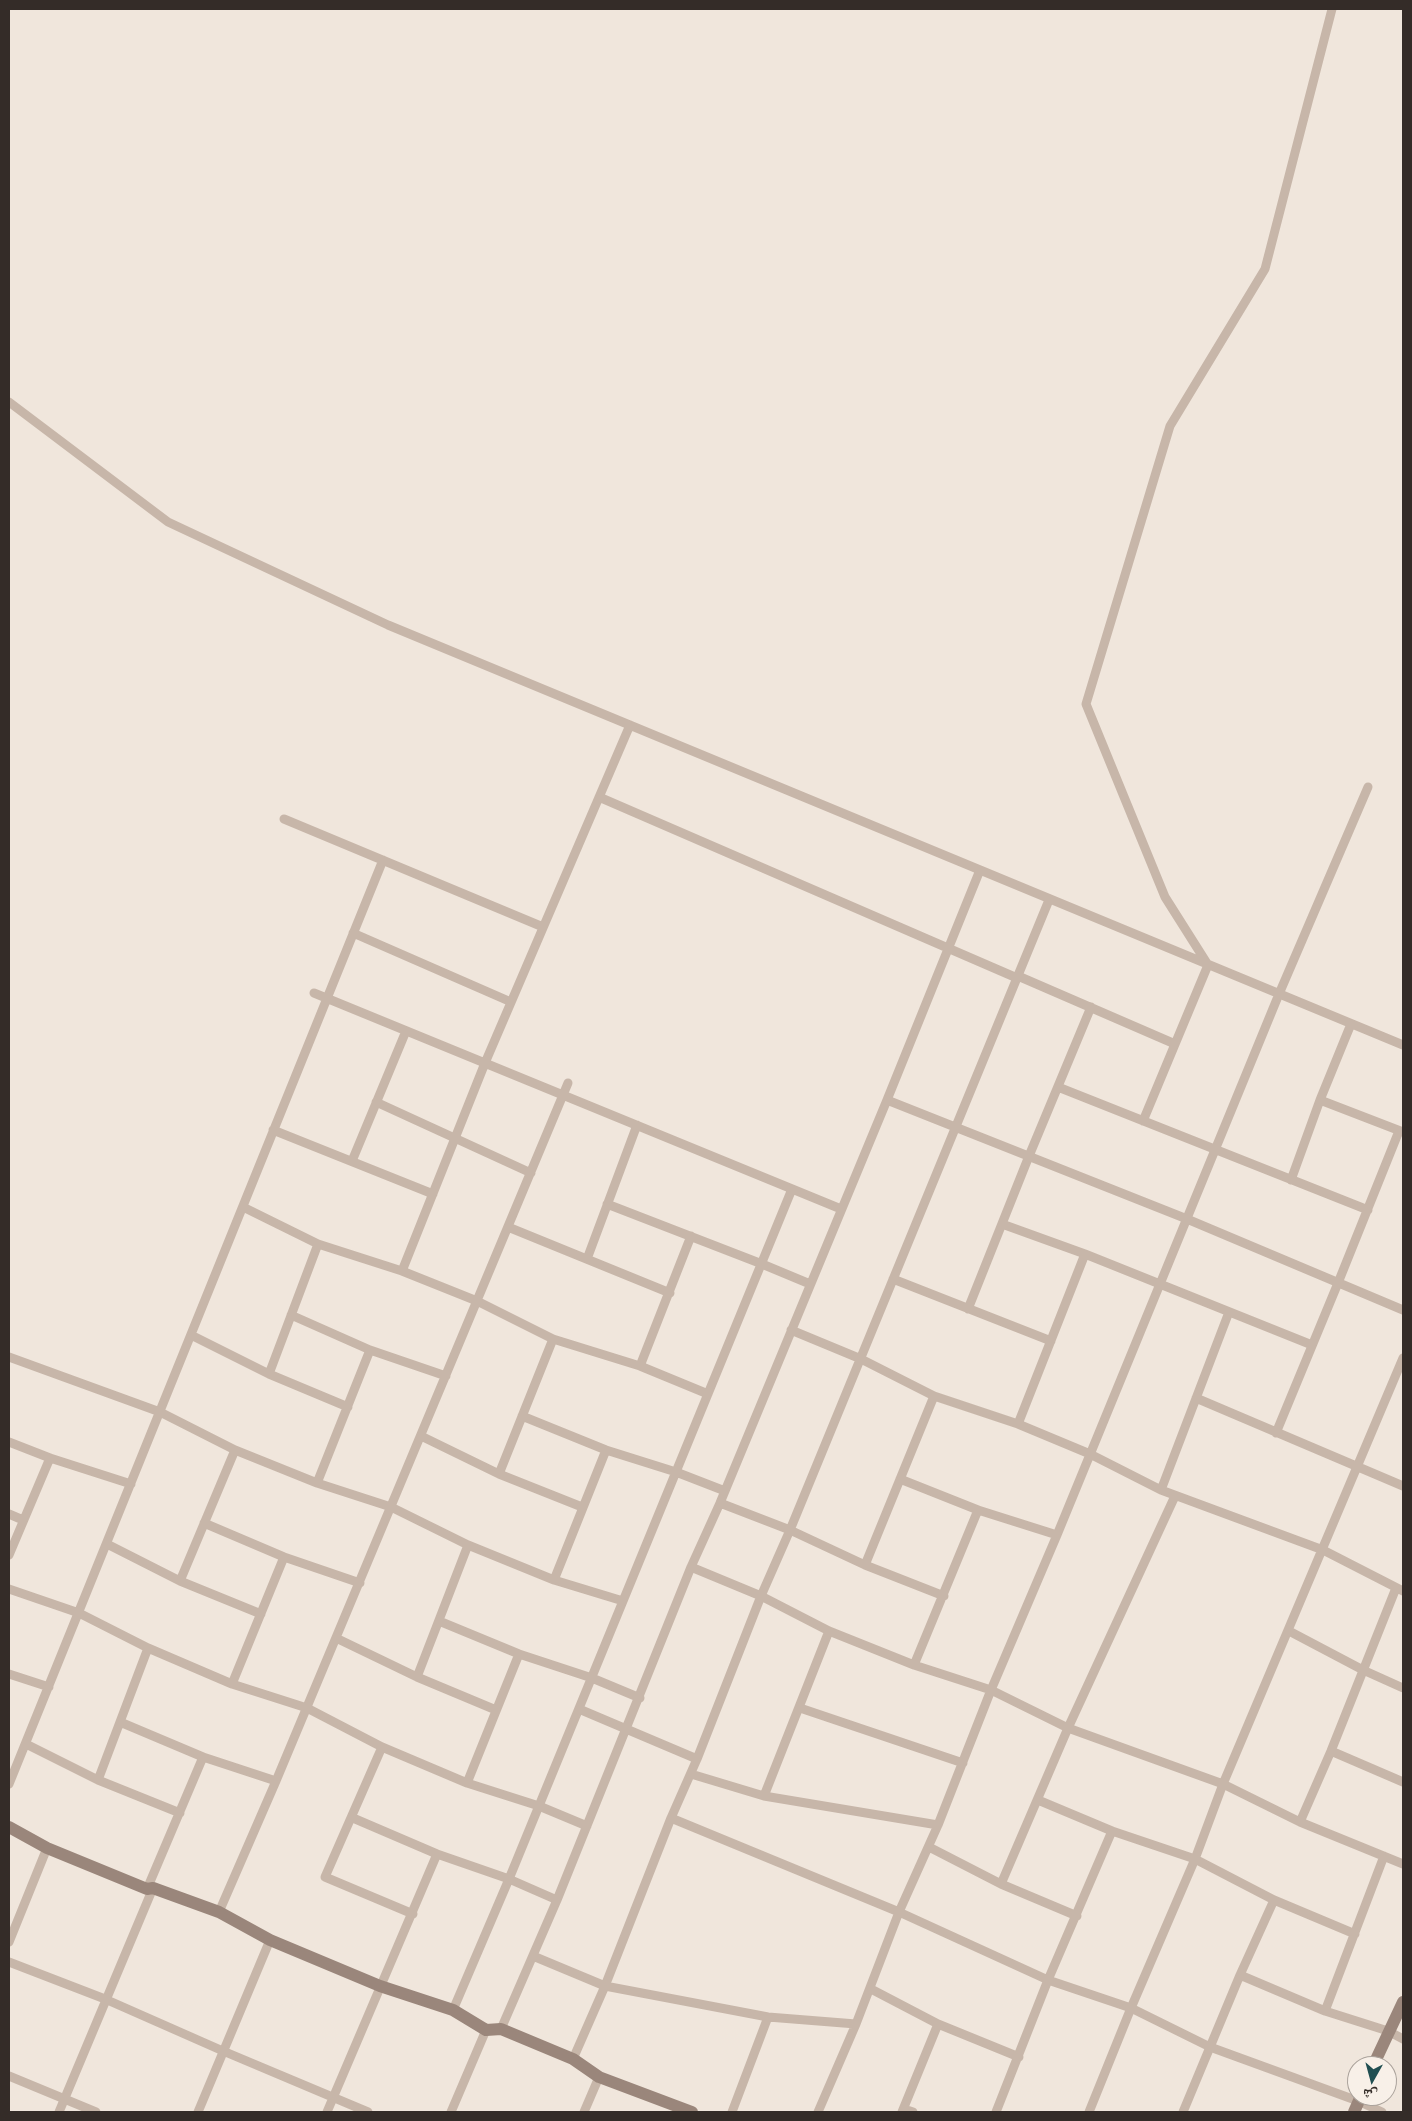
<!DOCTYPE html>
<html>
<head>
<meta charset="utf-8">
<style>
  body { margin:0 }
  #map { position:relative; width:1412px; height:2121px; overflow:hidden; background:#f0e6dc; font-family:Inter,"Noto Naskh Arabic",sans-serif }
  canvas { display:block }
  .frame { position:absolute; inset:0; border:10px solid #342c28; pointer-events:none }
  .north { position:absolute; left:1347px; top:2056px; width:50px; height:50px; box-sizing:border-box; background:#f8f0e8; border:1px solid #aaa29b; border-radius:50%; rotate:187deg; font-size:14px; font-weight:700; line-height:20px; text-align:center; color:#342c28 }
  .north::after { content:''; display:block; margin:auto; width:18px; height:22px; background:#214f52; clip-path:polygon(50% 0,100% 100%,50% 72%,0 100%) }
</style>
</head>
<body>
<div id="map">
<canvas width="1412" height="2121"></canvas>
<div class="frame"></div>
<div class="north">ش</div>
</div>
<script>
const ctx = document.querySelector('canvas').getContext('2d');
ctx.lineJoin = 'round';
function poly(rows) {
  const path = new Path2D();
  for (const r of rows) {
    path.moveTo(r[0], r[1]);
    for (let i = 2; i < r.length; i += 2) path.lineTo(r[i], r[i + 1]);
  }
  return path;
}
function trace(path, color, width, dash) {
  ctx.strokeStyle = color;
  ctx.lineWidth = width;
  ctx.lineCap = dash ? 'butt' : 'round';
  ctx.setLineDash(dash || []);
  ctx.stroke(path);
}
trace(poly([
  [9,402,168,522,388,625,1403,1045],
  [599,797,1017,978],
  [284,819,543,927],
  [353,933,511,1002],
  [1018,976,1175,1044],
  [314,993,841,1209],
  [1058,1087,1368,1210],
  [887,1100,1187,1219,1403,1310],
  [1320,1100,1403,1132],
  [376,1102,531,1173],
  [1143,1121,1208,965,1165,897,1086,704,1170,426,1265,269,1332,9],
  [273,1130,433,1194],
  [352,1161,406,1031],
  [1291,1180,1320,1100,1351,1024],
  [607,1204,762,1264,810,1284],
  [243,1207,318,1244,402,1271,477,1301,553,1339,640,1366,708,1394],
  [1002,1224,1085,1254,1312,1345],
  [508,1227,670,1293],
  [587,1259,637,1125],
  [402,1271,485,1063,630,725],
  [893,1279,1051,1341],
  [968,1309,1029,1156,1091,1007],
  [291,1315,370,1350,446,1376],
  [791,1330,861,1359,934,1396,1018,1424,1090,1454,1161,1490,1323,1550,1403,1591],
  [191,1335,269,1374,348,1407],
  [9,1357,160,1412,235,1450,317,1483,391,1507,468,1545,554,1580,623,1601],
  [640,1366,691,1236],
  [269,1374,318,1244],
  [1196,1398,1403,1486],
  [522,1416,606,1450,676,1472,725,1491],
  [1018,1424,1085,1254],
  [1276,1433,1338,1283,1399,1131],
  [421,1436,499,1474,582,1507],
  [9,1442,50,1458,131,1484],
  [499,1474,553,1339],
  [900,1479,978,1510,1057,1535],
  [317,1483,370,1350],
  [1161,1490,1229,1312],
  [720,1503,790,1530,865,1565,944,1596],
  [9,1514,23,1520],
  [204,1523,284,1557,360,1583],
  [107,1544,180,1581,261,1614],
  [9,1555,50,1458],
  [865,1565,934,1396],
  [691,1567,761,1596,829,1631,914,1665,991,1690,1068,1728,1223,1784,1300,1822,1403,1864],
  [554,1580,606,1450],
  [180,1581,235,1450],
  [9,1589,79,1613,148,1648,232,1684,307,1708,382,1747,467,1783,539,1806,587,1826],
  [439,1621,519,1654,592,1678,640,1698],
  [1289,1631,1363,1670,1403,1688],
  [336,1638,417,1677,496,1710],
  [914,1665,978,1510],
  [9,1674,49,1687],
  [417,1677,468,1545],
  [232,1684,284,1557],
  [800,1708,963,1763],
  [579,1709,697,1759],
  [120,1722,203,1757,276,1781],
  [26,1744,98,1780,180,1813],
  [382,1747,325,1877,413,1914],
  [1331,1751,1403,1782],
  [691,1774,764,1796,938,1825],
  [98,1780,148,1648],
  [467,1783,519,1654],
  [9,1784,383,860],
  [764,1796,829,1631],
  [1038,1800,1112,1831,1195,1859,1274,1900,1355,1934],
  [353,1818,437,1854,509,1879,557,1900],
  [671,1818,899,1912,1048,1980,1131,2008,1210,2047,1358,2101,1382,2112],
  [1300,1822,1331,1751,1396,1588],
  [929,1847,1001,1884,1077,1916],
  [1001,1884,1068,1728,1175,1496],
  [147,1889,203,1757],
  [219,1912,276,1781,568,1083],
  [9,1942,47,1848],
  [533,1956,605,1986,768,2017,856,2024],
  [9,1962,105,1999,223,2051,368,2112],
  [1240,1975,1325,2011,1388,2031,1403,2039],
  [871,1989,938,2024,1019,2057],
  [453,2010,509,1879,792,1189],
  [1325,2011,1384,1856],
  [501,2029,557,1900,691,1567,720,1503,887,1100,980,870],
  [573,2059,605,1986,671,1818,697,1759,761,1596,790,1530,1049,900],
  [9,2076,96,2112],
  [904,2109,913,2112],
  [59,2112,153,1888],
  [198,2112,270,1940],
  [327,2112,437,1854],
  [451,2112,486,2030],
  [584,2112,599,2077],
  [732,2112,768,2017],
  [818,2112,856,2024,899,1912,938,1825,991,1690,1057,1535,1279,994,1368,787],
  [902,2112,938,2024],
  [996,2112,1048,1980,1112,1831],
  [1089,2112,1131,2008,1195,1859,1223,1784,1403,1358],
  [1183,2112,1240,1975,1274,1900]
]), '#c7b6a9', 9);
trace(poly([
  [9,1827,47,1848,147,1889,153,1888,219,1912,270,1940,380,1986,453,2010,486,2030,501,2029,573,2059,599,2077,692,2112],
  [1373,2066,1403,2002],
  [1354,2112,1361,2096]
]), '#9a867b', 12);
</script>
</body>
</html>
